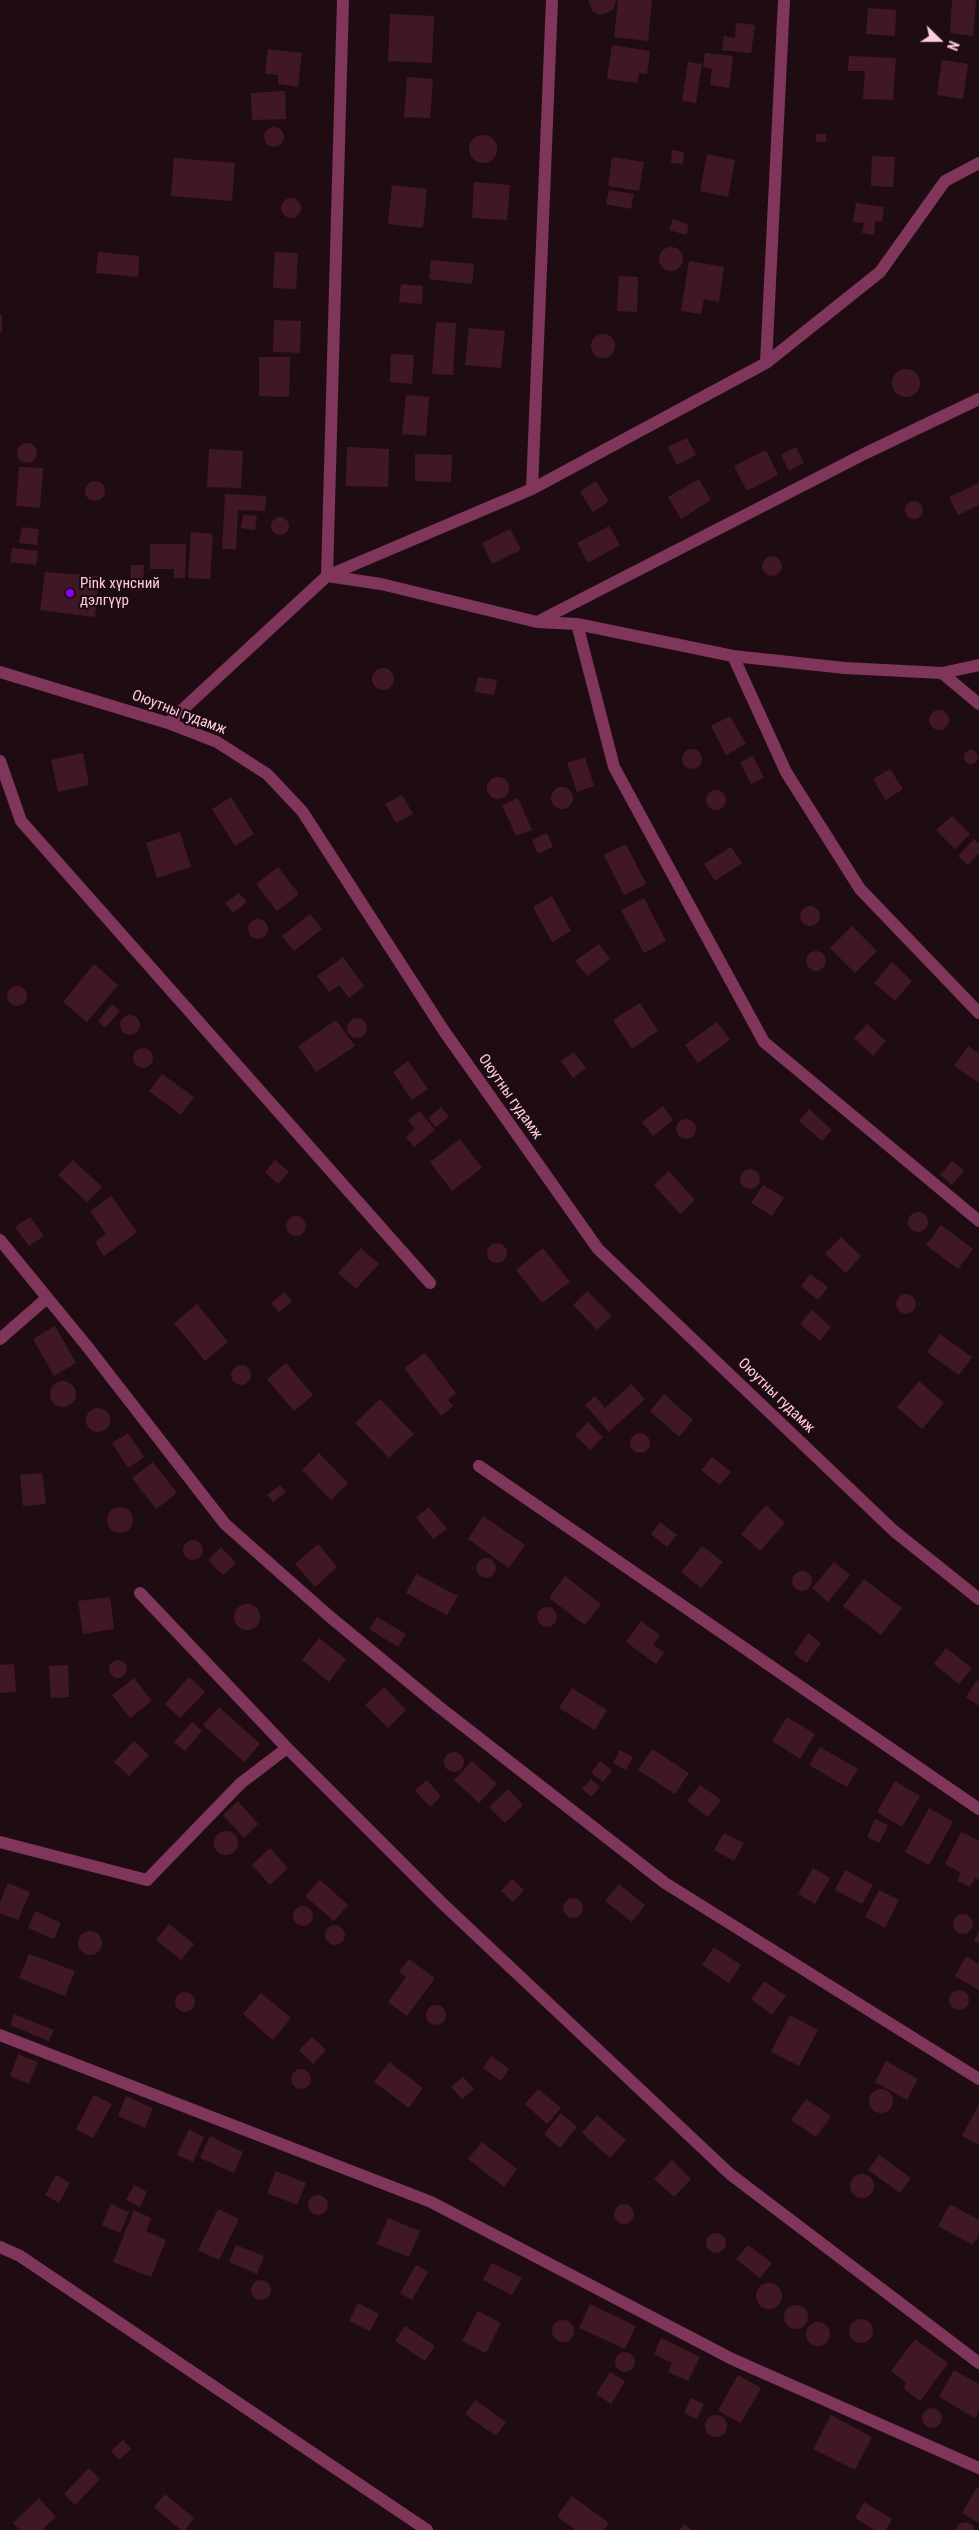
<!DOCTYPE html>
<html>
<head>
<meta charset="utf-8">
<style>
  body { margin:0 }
  #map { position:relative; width:979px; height:2530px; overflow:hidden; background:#1f0c13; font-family:"Roboto Condensed",sans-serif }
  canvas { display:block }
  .north { position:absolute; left:914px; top:15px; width:50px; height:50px; -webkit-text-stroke:4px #1f0c13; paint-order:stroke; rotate:112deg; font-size:14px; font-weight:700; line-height:20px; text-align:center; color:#ffcae0 }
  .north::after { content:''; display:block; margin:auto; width:18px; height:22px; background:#ffcae0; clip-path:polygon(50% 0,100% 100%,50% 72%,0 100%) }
</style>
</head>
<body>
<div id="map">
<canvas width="979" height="2530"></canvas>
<div class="north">N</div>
</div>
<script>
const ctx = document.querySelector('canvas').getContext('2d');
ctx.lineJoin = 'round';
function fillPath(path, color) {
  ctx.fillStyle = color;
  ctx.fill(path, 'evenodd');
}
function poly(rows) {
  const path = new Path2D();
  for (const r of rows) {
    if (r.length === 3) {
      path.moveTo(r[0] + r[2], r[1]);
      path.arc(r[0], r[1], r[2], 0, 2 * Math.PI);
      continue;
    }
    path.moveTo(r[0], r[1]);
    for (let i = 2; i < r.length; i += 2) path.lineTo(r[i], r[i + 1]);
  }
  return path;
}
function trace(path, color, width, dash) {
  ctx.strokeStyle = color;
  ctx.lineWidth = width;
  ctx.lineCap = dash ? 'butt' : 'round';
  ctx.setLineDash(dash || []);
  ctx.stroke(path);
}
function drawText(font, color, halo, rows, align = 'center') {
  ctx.font = font + ' "Roboto Condensed",sans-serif';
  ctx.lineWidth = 4.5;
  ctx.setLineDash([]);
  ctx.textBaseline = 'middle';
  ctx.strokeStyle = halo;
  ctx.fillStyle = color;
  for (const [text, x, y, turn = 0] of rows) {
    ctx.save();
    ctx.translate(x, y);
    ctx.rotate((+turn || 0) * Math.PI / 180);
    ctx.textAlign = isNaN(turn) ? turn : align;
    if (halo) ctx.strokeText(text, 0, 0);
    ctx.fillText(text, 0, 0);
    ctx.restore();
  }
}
fillPath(poly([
  [588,0,616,0,616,1,613,10,601,15,593,12],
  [618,0,652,0,648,41,614,37],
  [952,0,976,0,973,36,950,33],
  [868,8,896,10,895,36,866,34],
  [390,14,434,16,432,63,388,61],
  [736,23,755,25,751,53,722,50,724,36,735,38],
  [612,45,650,51,647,74,639,73,638,83,607,79],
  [268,49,302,53,298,87,278,84,278,75,265,74],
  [705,53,733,56,729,88,710,85,712,69,703,67],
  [849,56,896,58,893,100,863,99,865,71,848,71],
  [942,60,968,64,963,99,937,95],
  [688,62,702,64,696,103,682,101],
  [407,77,433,79,430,118,404,117],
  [285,91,286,119,252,120,251,93],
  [274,137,10],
  [816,134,826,134,826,142,816,142],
  [483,149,14],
  [672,150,684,152,683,164,671,163],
  [707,154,735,160,728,197,700,191],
  [872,156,895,157,893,187,871,186],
  [612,157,644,162,639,191,608,186],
  [174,158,235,163,232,201,171,196],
  [474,182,510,185,507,220,472,218],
  [392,185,427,189,423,228,388,224],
  [609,190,634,194,631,209,606,204],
  [291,208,10],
  [856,203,884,207,882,222,875,221,874,235,862,233,864,223,853,222],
  [673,219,689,225,686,235,669,230],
  [671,259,12],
  [98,252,139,256,138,277,96,273],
  [275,252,298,253,296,289,273,288],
  [431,260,474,264,472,284,429,279],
  [689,261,724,267,719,302,704,299,701,314,681,311],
  [619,276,638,277,637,312,617,311],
  [401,284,423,286,422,304,399,302],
  [0,315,2,315,2,332,0,332],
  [274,320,301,321,300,353,273,352],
  [436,322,456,323,453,375,432,374],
  [469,328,505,331,501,368,465,365],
  [603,346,12],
  [391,354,414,355,412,384,390,382],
  [259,357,290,357,289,397,259,396],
  [906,383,14],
  [406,395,429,397,426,436,402,434],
  [687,438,696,455,677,465,668,447],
  [27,453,10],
  [347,447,389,449,388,487,346,486],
  [796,447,804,463,789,471,781,455],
  [209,449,243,451,241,488,207,487],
  [766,450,778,475,747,491,734,466],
  [415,454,452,455,451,482,415,481],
  [19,467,43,468,40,508,16,506],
  [699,479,711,500,681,519,668,497],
  [95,491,10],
  [596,481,609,501,593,512,580,492],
  [979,483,979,505,958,515,949,497],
  [225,494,266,496,265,511,238,510,236,549,222,549],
  [914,510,9],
  [243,515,257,516,255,530,241,528],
  [280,526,9],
  [609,526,620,545,588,563,577,543],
  [22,527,39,529,37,545,19,543],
  [510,529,521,550,492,564,482,543],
  [191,532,213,534,210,579,188,578],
  [150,544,186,544,185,578,174,578,174,569,150,569],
  [12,548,38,551,36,565,10,562],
  [772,566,10],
  [131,565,144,565,143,591,130,590],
  [45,572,99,576,95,617,40,610],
  [383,679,11],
  [478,677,497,680,494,695,475,692],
  [939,720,10],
  [730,716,746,744,726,755,711,726],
  [692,759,10],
  [971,757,7],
  [83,753,89,785,58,792,51,760],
  [753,756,764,778,751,784,740,762],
  [585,757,594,786,577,792,567,763],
  [890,769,903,789,886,800,873,779],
  [498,788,11],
  [562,798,11],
  [716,800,10],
  [402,795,413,814,396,823,385,804],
  [231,797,254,834,235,846,212,809],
  [518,798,532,830,516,836,502,805],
  [952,816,970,834,955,849,936,830],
  [180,832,191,867,157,878,146,843],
  [547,833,553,847,538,854,532,840],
  [974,839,979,844,979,853,968,865,958,856],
  [626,844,646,884,624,895,604,855],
  [731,847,742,863,715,881,704,864],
  [278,867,299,894,277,911,256,884],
  [239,893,247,902,233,913,225,903],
  [552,896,571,931,552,942,533,907],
  [644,898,666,941,644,953,621,910],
  [810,916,10],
  [310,914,322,929,294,951,282,936],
  [258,929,10],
  [852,926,877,951,855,973,830,948],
  [599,944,610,959,587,976,575,961],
  [816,961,10],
  [343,957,364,986,349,998,339,985,329,992,317,976],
  [892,962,912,981,895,1001,874,983],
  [94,964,118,985,87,1022,63,1002],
  [17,996,10],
  [640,1003,658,1031,632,1049,613,1020],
  [112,1004,120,1011,105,1028,98,1021],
  [130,1025,10],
  [357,1028,10],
  [336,1020,355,1046,316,1072,298,1046],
  [717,1022,730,1040,698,1063,685,1045],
  [867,1024,886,1041,873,1056,854,1038],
  [968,1046,979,1053,979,1083,954,1066],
  [143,1058,10],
  [574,1052,586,1068,573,1078,561,1061],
  [408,1061,428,1089,412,1100,393,1072],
  [162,1074,194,1097,181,1115,149,1091],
  [663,1106,673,1120,653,1136,642,1122],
  [441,1107,449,1117,436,1127,428,1118],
  [809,1109,832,1130,822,1141,799,1121],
  [420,1111,435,1130,414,1147,406,1137,415,1129,408,1120],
  [686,1129,10],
  [460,1139,482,1168,452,1191,430,1162],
  [73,1160,102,1187,87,1202,58,1175],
  [275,1160,289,1172,278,1184,265,1172],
  [952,1161,964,1171,952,1185,940,1175],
  [750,1179,10],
  [669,1171,695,1200,680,1214,654,1185],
  [763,1185,784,1198,772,1216,751,1203],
  [111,1196,137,1232,104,1256,95,1242,106,1234,90,1211],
  [918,1222,10],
  [296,1226,10],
  [30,1217,44,1236,29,1246,15,1227],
  [941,1225,973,1249,958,1269,926,1245],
  [841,1237,861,1256,846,1273,825,1254],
  [497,1253,10],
  [361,1248,379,1264,356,1289,338,1273],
  [543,1248,570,1282,542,1303,516,1270],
  [810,1274,828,1287,818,1300,801,1286],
  [587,1291,612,1316,597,1330,573,1305],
  [285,1292,292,1302,279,1312,271,1303],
  [906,1304,10],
  [197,1304,228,1342,205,1361,174,1323],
  [812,1310,831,1327,820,1341,800,1324],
  [55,1326,76,1363,54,1376,33,1339],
  [940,1334,972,1357,959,1375,927,1352],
  [425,1353,456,1393,448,1400,453,1406,441,1416,404,1368],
  [286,1363,313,1395,294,1411,267,1379],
  [241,1375,10],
  [919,1381,944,1403,922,1429,897,1407],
  [63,1394,13],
  [631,1384,645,1399,609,1432,585,1405,595,1396,605,1408],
  [664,1394,693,1420,679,1437,650,1411],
  [380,1399,414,1434,389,1458,355,1423],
  [98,1420,12],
  [588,1422,603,1437,590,1450,575,1435],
  [640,1443,10],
  [128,1433,144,1457,128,1468,112,1443],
  [319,1453,348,1483,331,1500,302,1470],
  [712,1457,731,1472,720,1485,701,1470],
  [153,1462,177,1493,156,1509,132,1478],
  [42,1473,46,1504,23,1506,20,1475],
  [280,1485,286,1492,273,1502,267,1495],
  [766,1505,785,1523,760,1551,741,1534],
  [429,1507,447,1529,433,1539,416,1517],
  [120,1520,13],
  [483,1516,525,1545,509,1568,468,1539],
  [660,1522,677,1535,667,1547,651,1534],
  [193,1550,10],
  [318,1544,337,1567,315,1587,295,1564],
  [702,1546,723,1562,701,1588,681,1572],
  [221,1547,236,1563,223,1575,208,1560],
  [486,1568,10],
  [834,1562,850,1575,828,1602,812,1588],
  [802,1581,10],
  [416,1574,458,1596,447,1615,406,1593],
  [565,1576,601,1604,585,1625,549,1598],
  [864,1579,902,1608,881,1635,843,1606],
  [110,1597,114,1629,83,1634,78,1601],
  [247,1617,13],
  [547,1617,10],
  [377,1617,406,1634,398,1647,369,1629],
  [641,1621,660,1635,653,1645,664,1652,656,1664,626,1642],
  [808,1633,821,1643,807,1663,794,1654],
  [319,1638,346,1659,329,1682,302,1660],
  [946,1648,972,1668,959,1684,934,1664],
  [118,1669,9],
  [14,1664,16,1692,0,1693,0,1665],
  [68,1665,69,1697,51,1698,49,1666],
  [189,1677,205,1692,180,1718,165,1704],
  [134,1678,152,1701,130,1718,112,1695],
  [977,1680,979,1682,979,1706,966,1697],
  [384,1687,406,1710,388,1728,365,1705],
  [572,1688,607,1710,595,1730,559,1708],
  [219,1707,260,1744,244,1762,203,1725],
  [787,1717,815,1734,800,1759,772,1741],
  [192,1722,202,1731,185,1751,174,1742],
  [134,1741,149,1755,129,1776,114,1762],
  [820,1747,858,1769,847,1787,809,1765],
  [652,1749,689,1773,675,1794,638,1770],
  [620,1750,633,1757,626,1770,613,1763],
  [454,1762,10],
  [472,1761,497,1784,479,1803,454,1780],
  [600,1761,612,1770,603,1782,591,1773],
  [591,1779,600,1787,591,1797,582,1789],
  [427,1780,441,1796,430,1807,415,1790],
  [895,1781,920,1796,902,1827,877,1812],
  [700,1785,721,1800,708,1817,687,1801],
  [508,1789,523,1805,505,1823,489,1807],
  [238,1801,258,1824,244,1838,223,1815],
  [929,1808,953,1822,929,1865,905,1852],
  [875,1819,888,1825,879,1843,867,1837],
  [226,1843,12],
  [961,1832,979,1841,979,1880,975,1878,970,1887,957,1881,961,1873,945,1864],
  [724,1833,744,1843,734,1861,714,1850],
  [270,1848,288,1868,270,1885,252,1865],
  [813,1868,830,1878,815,1904,798,1894],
  [845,1870,873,1885,862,1904,835,1890],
  [512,1879,524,1890,513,1902,501,1891],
  [320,1880,348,1905,334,1921,305,1896],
  [8,1883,30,1892,18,1920,0,1913,0,1902],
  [619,1884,645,1905,632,1922,605,1901],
  [879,1890,899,1900,885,1928,865,1917],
  [573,1908,10],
  [303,1916,10],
  [35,1911,61,1923,54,1939,28,1928],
  [963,1924,10],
  [169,1924,194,1944,181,1960,156,1940],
  [335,1935,10],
  [90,1943,12],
  [979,1932,979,1944,974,1941],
  [714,1947,741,1965,729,1983,702,1965],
  [29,1954,75,1971,65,1996,19,1978],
  [966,1956,979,1964,979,1990,955,1976],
  [409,1959,435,1978,407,2016,388,2002,406,1977,399,1972],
  [764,1981,786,1996,772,2015,751,1999],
  [959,2000,10],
  [185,2002,10],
  [261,1993,291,2018,273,2040,243,2014],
  [436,2015,10],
  [14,2014,54,2030,49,2041,10,2025],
  [790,2015,818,2030,799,2066,771,2052],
  [312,2037,326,2050,313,2064,299,2050],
  [18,2054,38,2062,29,2084,10,2076],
  [491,2056,509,2069,501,2081,483,2068],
  [886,2061,918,2079,907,2100,875,2082],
  [389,2062,423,2088,409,2108,374,2082],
  [301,2079,10],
  [463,2077,474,2089,462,2099,451,2087],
  [881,2101,12],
  [538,2089,561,2108,547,2124,525,2104],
  [94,2095,112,2104,93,2138,76,2129],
  [126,2096,153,2108,145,2128,118,2116],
  [806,2099,831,2116,816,2137,791,2120],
  [979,2104,979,2145,962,2136],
  [561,2113,577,2127,560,2148,544,2134],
  [597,2115,626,2140,610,2158,582,2133],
  [189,2129,204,2137,193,2162,177,2155],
  [210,2136,243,2152,234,2173,200,2158],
  [482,2142,517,2169,504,2187,468,2159],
  [879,2155,911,2178,900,2193,868,2170],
  [672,2160,691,2179,674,2197,654,2179],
  [276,2171,306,2183,297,2205,267,2193],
  [862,2186,12],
  [56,2175,70,2183,59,2203,45,2195],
  [134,2185,147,2192,140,2207,126,2200],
  [318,2205,10],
  [624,2214,10],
  [111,2204,129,2212,120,2233,102,2225],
  [950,2204,979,2220,979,2235,973,2245,938,2226],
  [218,2209,239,2219,219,2260,198,2250],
  [134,2210,151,2218,146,2231,166,2240,151,2277,113,2262],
  [388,2218,420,2231,409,2257,377,2244],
  [716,2243,10],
  [236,2245,264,2256,257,2274,229,2262],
  [748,2245,772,2263,760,2278,736,2259],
  [492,2263,522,2278,512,2295,483,2280],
  [416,2265,428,2272,412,2300,400,2293],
  [261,2290,10],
  [769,2296,13],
  [358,2303,379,2314,370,2331,349,2321],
  [590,2304,636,2326,625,2349,579,2328],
  [796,2317,12],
  [478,2311,501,2323,486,2353,462,2341],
  [861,2331,12],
  [563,2331,11],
  [818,2334,12],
  [405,2326,435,2346,425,2361,395,2341],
  [661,2338,700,2357,688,2381,668,2372,672,2363,654,2354],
  [915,2339,948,2363,920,2401,904,2389,906,2383,891,2371],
  [625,2362,10],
  [954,2370,979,2384,979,2411,975,2418,939,2397],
  [610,2372,625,2381,611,2404,596,2394],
  [738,2375,761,2388,741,2423,718,2411],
  [691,2398,704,2404,697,2419,684,2413],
  [475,2400,506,2422,496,2436,465,2414],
  [932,2418,10],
  [716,2426,11],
  [831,2415,872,2437,855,2470,813,2449],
  [123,2440,131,2449,119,2460,111,2451],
  [89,2468,100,2479,75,2505,64,2494],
  [977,2487,979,2488,979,2523,962,2513],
  [165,2494,194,2518,185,2530,181,2530,154,2507],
  [572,2496,609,2523,604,2530,575,2530,557,2516],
  [39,2498,56,2517,42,2530,20,2530,13,2523],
  [864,2502,892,2519,886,2530,875,2530,855,2518],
  [966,2522,972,2525,975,2530,955,2530,959,2524],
  [684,2524,692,2530,680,2530]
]), '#401825');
trace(poly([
  [343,0,327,576,532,489,766,363,880,272,945,181,979,163],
  [766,363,784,0],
  [532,489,552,0],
  [539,621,866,453,979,399],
  [577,624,614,767,764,1042,979,1221],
  [733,656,786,772,860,889,979,1013],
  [0,672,168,723,217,742,267,774,302,811,444,1031,598,1249,894,1531,979,1599],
  [942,673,979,665],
  [168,723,327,576,381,584,537,622,577,624,733,656,845,668,942,673,979,704],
  [0,761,21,821,430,1283],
  [0,1240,86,1345,225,1524,329,1616,438,1706,665,1883,979,2079],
  [0,1339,47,1298],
  [479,1466,979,1809],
  [140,1593,287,1748,442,1903,730,2174,979,2363],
  [0,1842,147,1880,241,1783,287,1748],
  [0,2035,431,2202,732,2359,979,2468],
  [0,2247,20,2256,427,2530]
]), '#7f365a', 12);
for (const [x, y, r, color] of [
  [70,593,5,"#8c00f5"]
]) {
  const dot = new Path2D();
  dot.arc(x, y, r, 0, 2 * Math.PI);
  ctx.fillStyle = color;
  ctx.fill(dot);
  trace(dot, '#1f0c13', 2);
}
drawText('15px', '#ffcae0', '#1f0c13', [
  ["Pink хүнсний",80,584],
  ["дэлгүүр",80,601]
], 'left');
drawText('15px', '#ffcae0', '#1f0c13', [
  ["Оюутны гудамж",179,713,21],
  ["Оюутны гудамж",510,1097,55],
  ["Оюутны гудамж",776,1396,44]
]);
</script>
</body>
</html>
